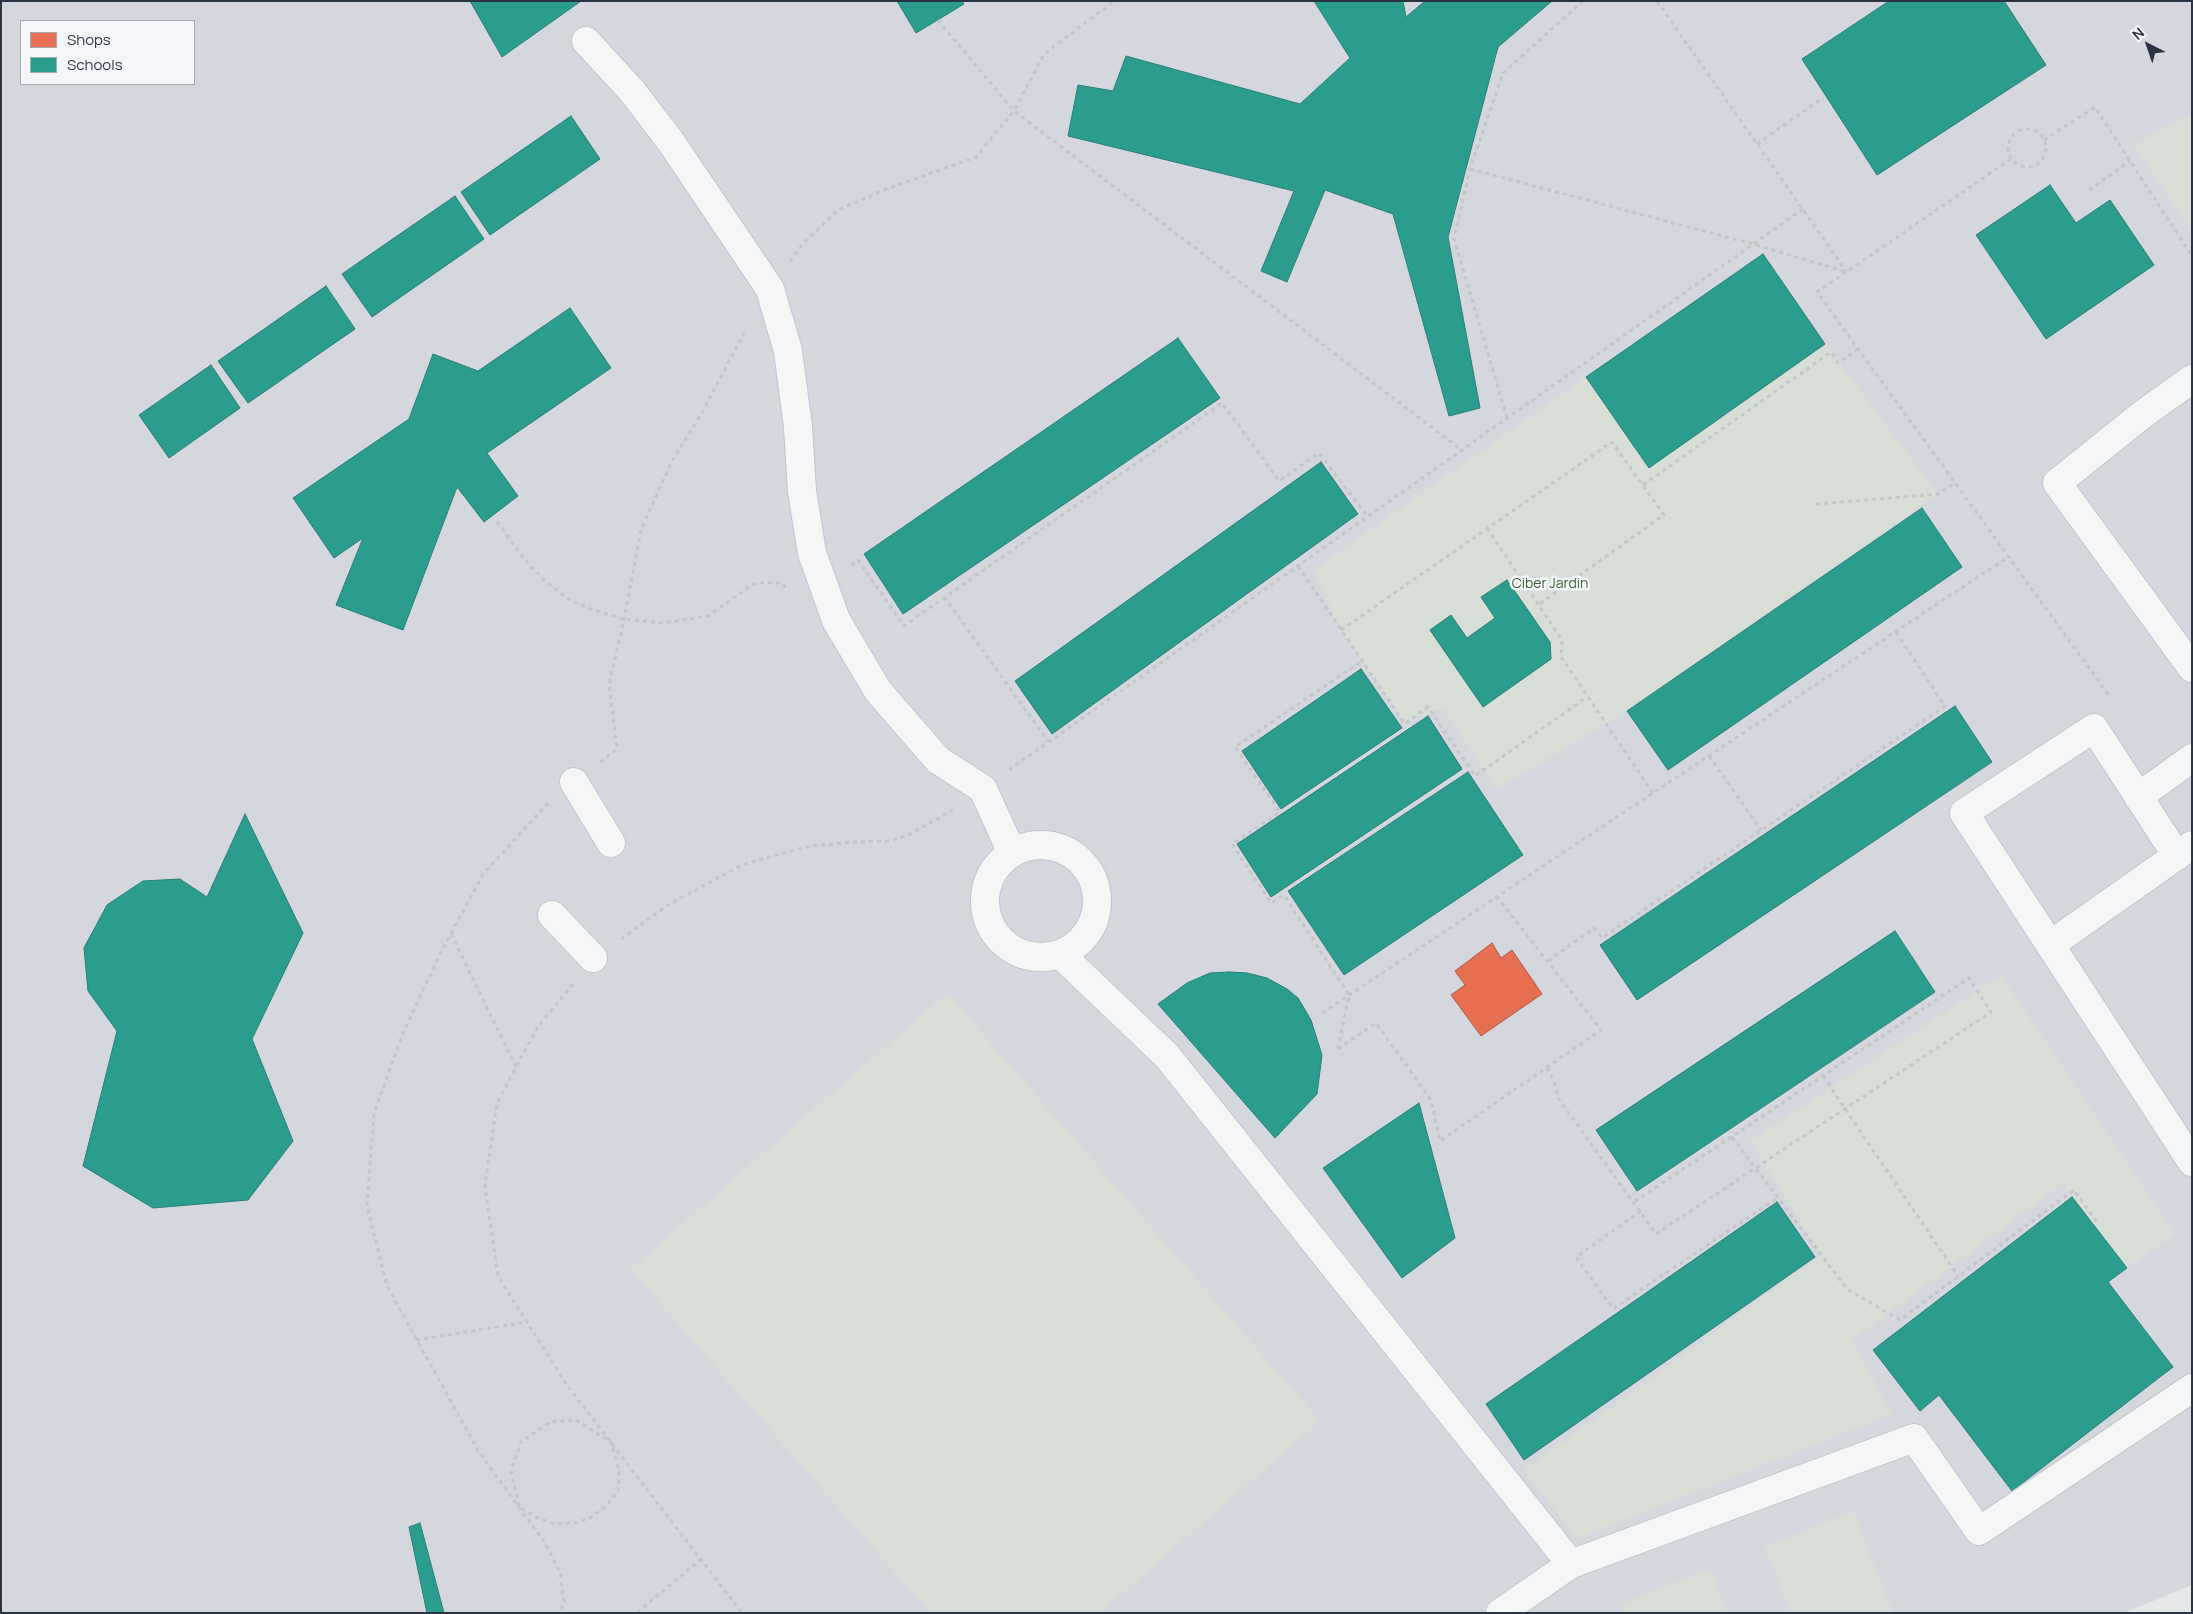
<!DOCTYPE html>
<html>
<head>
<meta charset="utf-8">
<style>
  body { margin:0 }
  #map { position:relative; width:2193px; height:1614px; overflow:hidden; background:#e6e8ea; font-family:Manrope,sans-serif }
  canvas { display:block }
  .frame { position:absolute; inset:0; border:2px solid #2b3445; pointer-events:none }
  .legend { position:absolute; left:20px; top:20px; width:175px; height:65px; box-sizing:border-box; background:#f4f6f9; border:1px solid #a4a8b1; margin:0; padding:6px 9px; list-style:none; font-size:15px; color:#2b3445 }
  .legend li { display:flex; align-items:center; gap:10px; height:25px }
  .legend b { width:25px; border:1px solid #a4a8b1 }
  .north { position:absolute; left:2123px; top:20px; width:50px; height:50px; -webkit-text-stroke:4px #f4f6f9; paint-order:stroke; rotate:319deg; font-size:14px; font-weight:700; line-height:20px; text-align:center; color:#2b3445 }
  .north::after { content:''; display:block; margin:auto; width:18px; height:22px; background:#2b3445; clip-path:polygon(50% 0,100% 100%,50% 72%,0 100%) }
</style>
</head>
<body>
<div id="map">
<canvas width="2193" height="1614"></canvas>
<div class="frame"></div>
<ul class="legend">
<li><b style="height:14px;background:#e76f51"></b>Shops</li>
<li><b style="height:14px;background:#2a9d8f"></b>Schools</li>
</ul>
<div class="north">N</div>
</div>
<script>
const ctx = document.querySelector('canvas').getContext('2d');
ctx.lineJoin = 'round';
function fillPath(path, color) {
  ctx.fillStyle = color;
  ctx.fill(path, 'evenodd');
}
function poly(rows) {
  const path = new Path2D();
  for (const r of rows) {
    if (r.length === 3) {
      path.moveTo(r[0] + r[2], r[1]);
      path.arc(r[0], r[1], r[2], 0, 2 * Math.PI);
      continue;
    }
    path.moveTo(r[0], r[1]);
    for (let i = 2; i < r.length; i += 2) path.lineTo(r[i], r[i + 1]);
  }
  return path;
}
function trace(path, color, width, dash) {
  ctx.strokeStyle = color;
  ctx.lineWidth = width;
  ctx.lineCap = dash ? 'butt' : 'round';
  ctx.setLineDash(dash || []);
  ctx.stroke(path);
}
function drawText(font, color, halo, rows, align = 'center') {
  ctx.font = font + ' Manrope,sans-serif';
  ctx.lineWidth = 5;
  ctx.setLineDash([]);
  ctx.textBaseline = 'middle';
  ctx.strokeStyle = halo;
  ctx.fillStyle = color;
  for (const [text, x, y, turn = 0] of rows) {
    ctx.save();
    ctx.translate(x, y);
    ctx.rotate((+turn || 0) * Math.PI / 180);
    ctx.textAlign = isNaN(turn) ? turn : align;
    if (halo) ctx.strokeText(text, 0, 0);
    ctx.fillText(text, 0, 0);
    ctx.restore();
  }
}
fillPath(poly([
  [1,1,2192,1,2192,1585,2124,1613,1,1613],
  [21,21,194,21,194,84,21,84]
]), '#d4d7dd');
fillPath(poly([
  [2192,112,2192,232,2134,145],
  [1825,344,1938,494,1627,711,1497,789,1443,708,1405,724,1341,630,1313,570,1586,377,1649,468],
  [2001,975,2175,1234,2127,1268,2063,1183,1852,1340,1892,1414,1577,1539,1524,1470,1821,1255,1750,1141],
  [947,993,1320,1421,1100,1613,930,1613,630,1269],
  [1853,1511,1893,1613,1791,1613,1765,1547],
  [1710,1568,1727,1613,1625,1613,1622,1604]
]), '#d6ded6');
const shops = poly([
  [1492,943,1501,958,1512,950,1542,994,1481,1036,1451,995,1465,985,1455,971,1492,943]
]);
fillPath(shops, '#e76f51');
trace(shops, '#af5d4d', 1);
const schools = poly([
  [470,1,581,1,502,57,470,1],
  [897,1,962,1,964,4,916,33,897,1],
  [1314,1,1403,1,1406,17,1425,1,1552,1,1498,47,1448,237,1480,408,1449,416,1393,214,1325,190,1287,282,1261,271,1294,191,1068,136,1078,85,1113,91,1126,56,1300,104,1350,58,1314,1],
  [1889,1,2004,1,2046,65,1877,175,1802,59,1889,1],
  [571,116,600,159,490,235,461,192,571,116],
  [2050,185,2076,223,2110,200,2154,265,2046,339,1976,235,2050,185],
  [455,196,484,239,372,317,342,274,455,196],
  [1763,254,1825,344,1649,468,1586,377,1763,254],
  [326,286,355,329,248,403,218,361,326,286],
  [570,308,611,368,487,453,518,496,484,522,457,487,403,630,336,605,363,538,334,558,293,498,409,419,433,354,478,371,570,308],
  [1178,338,1220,398,903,614,864,554,1178,338],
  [211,365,240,408,169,458,139,415,211,365],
  [1321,462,1358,514,1052,734,1015,681,1321,462],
  [1922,508,1962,567,1668,770,1627,711,1922,508],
  [1507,580,1550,642,1551,659,1483,707,1430,630,1451,615,1467,638,1495,618,1481,597,1507,580],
  [1361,669,1402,728,1281,809,1242,751,1361,669],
  [1955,706,1992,762,1637,1000,1600,945,1955,706],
  [1428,716,1462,769,1271,897,1237,844,1428,716],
  [1468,772,1523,855,1344,975,1288,891,1468,772],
  [245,814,303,933,252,1039,293,1141,248,1200,153,1208,83,1166,117,1031,88,991,84,948,107,905,143,881,180,879,207,897,245,814],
  [1895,931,1935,992,1637,1191,1596,1130,1895,931],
  [1229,972,1247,973,1267,978,1287,989,1298,998,1311,1020,1322,1055,1317,1094,1275,1138,1158,1004,1187,983,1210,973,1229,972],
  [1419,1103,1455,1238,1402,1278,1323,1168,1419,1103],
  [2072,1197,2127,1268,2108,1282,2173,1367,2012,1491,1939,1395,1920,1411,1873,1350,2072,1197],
  [1777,1202,1815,1257,1524,1460,1486,1404,1777,1202],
  [420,1523,444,1613,427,1613,409,1527,420,1523]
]);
fillPath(schools, '#2a9d8f');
trace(schools, '#2a7e79', 1);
const minor = poly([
  [586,41,632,91,671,142,770,289,788,351,798,427,802,491,812,553,836,620,878,691,938,760,983,789,1012,853],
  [2192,379,2143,414,2057,483,2192,668],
  [574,782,611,843],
  [2138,797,2192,758],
  [1041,901,56],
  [2177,856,2094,728,1964,813,2192,1162],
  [552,915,593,958],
  [2050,945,2192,845],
  [1060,954,1167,1056,1571,1564],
  [1500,1613,1571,1564,1914,1438,1979,1531,2192,1388]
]);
trace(minor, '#c4c6c8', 30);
trace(poly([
  [1657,1,1846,271],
  [938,20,1014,111,1462,450],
  [2027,148,19],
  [2044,140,2095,107,2192,256],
  [1757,144,1823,98],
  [2011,159,1817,292,2110,697],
  [1470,169,1753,244,1846,272],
  [2089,190,2130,161],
  [790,261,803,244,838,210,884,190,976,157,1014,111,1044,54,1114,1],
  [1507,418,1454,239,1470,169,1503,73,1583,1],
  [1643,485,1831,352,1838,363,1858,349],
  [1816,504,1938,494,1955,483],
  [497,522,524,559,545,581,568,599,590,609,624,619,663,623,708,616,752,585,765,582,782,583,789,591],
  [1487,528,1562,640,1561,657,1653,793],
  [851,565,858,560,904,626,1222,403,1279,481,1319,453,1368,517],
  [1298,566,1405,724,1428,707,1475,776,1587,697],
  [944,597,1048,741],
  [1341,630,1612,442,1664,515,1538,605],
  [1709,756,1761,830],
  [600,762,617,749,609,685,624,619,641,530,671,463,704,409,746,329],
  [1009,770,1803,209],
  [548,803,483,874,440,954,403,1033,374,1113,367,1205,387,1286,479,1452,545,1543,560,1572,564,1601,560,1613],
  [451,934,516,1067],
  [621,939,668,905,742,865,805,847,852,842,889,841,908,835,953,810],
  [1548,961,1594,928,1602,938,1945,706,1896,632],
  [573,984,537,1028,497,1103,485,1186,498,1276,566,1384,742,1613],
  [1322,1013,2008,557],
  [1338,1049,1349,995,1284,895,1271,903,1232,844,1280,812,1235,747,1362,661],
  [1338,1049,1376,1023,1431,1100,1440,1141,1601,1030,1497,897],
  [1547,1068,1554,1081,1558,1098,1656,1234,1991,1012,1969,978,1634,1202],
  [1823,1076,1958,1276],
  [1732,1137,1847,1289,1900,1320,2074,1190,2099,1225],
  [1641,1211,1576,1257,1613,1309,1777,1198],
  [416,1340,528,1322],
  [576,1420,611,1442,619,1470,618,1492,606,1506,590,1518,576,1523,554,1524,538,1518,519,1507,511,1471,521,1442,550,1422,576,1420],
  [640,1613,639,1611,701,1559]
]), '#c5c6ca', 3, [4, 4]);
trace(minor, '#f5f6f7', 28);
drawText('14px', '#3f6138', '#f4f6f9', [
  ["Ciber Jardin",1550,584]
]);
</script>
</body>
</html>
